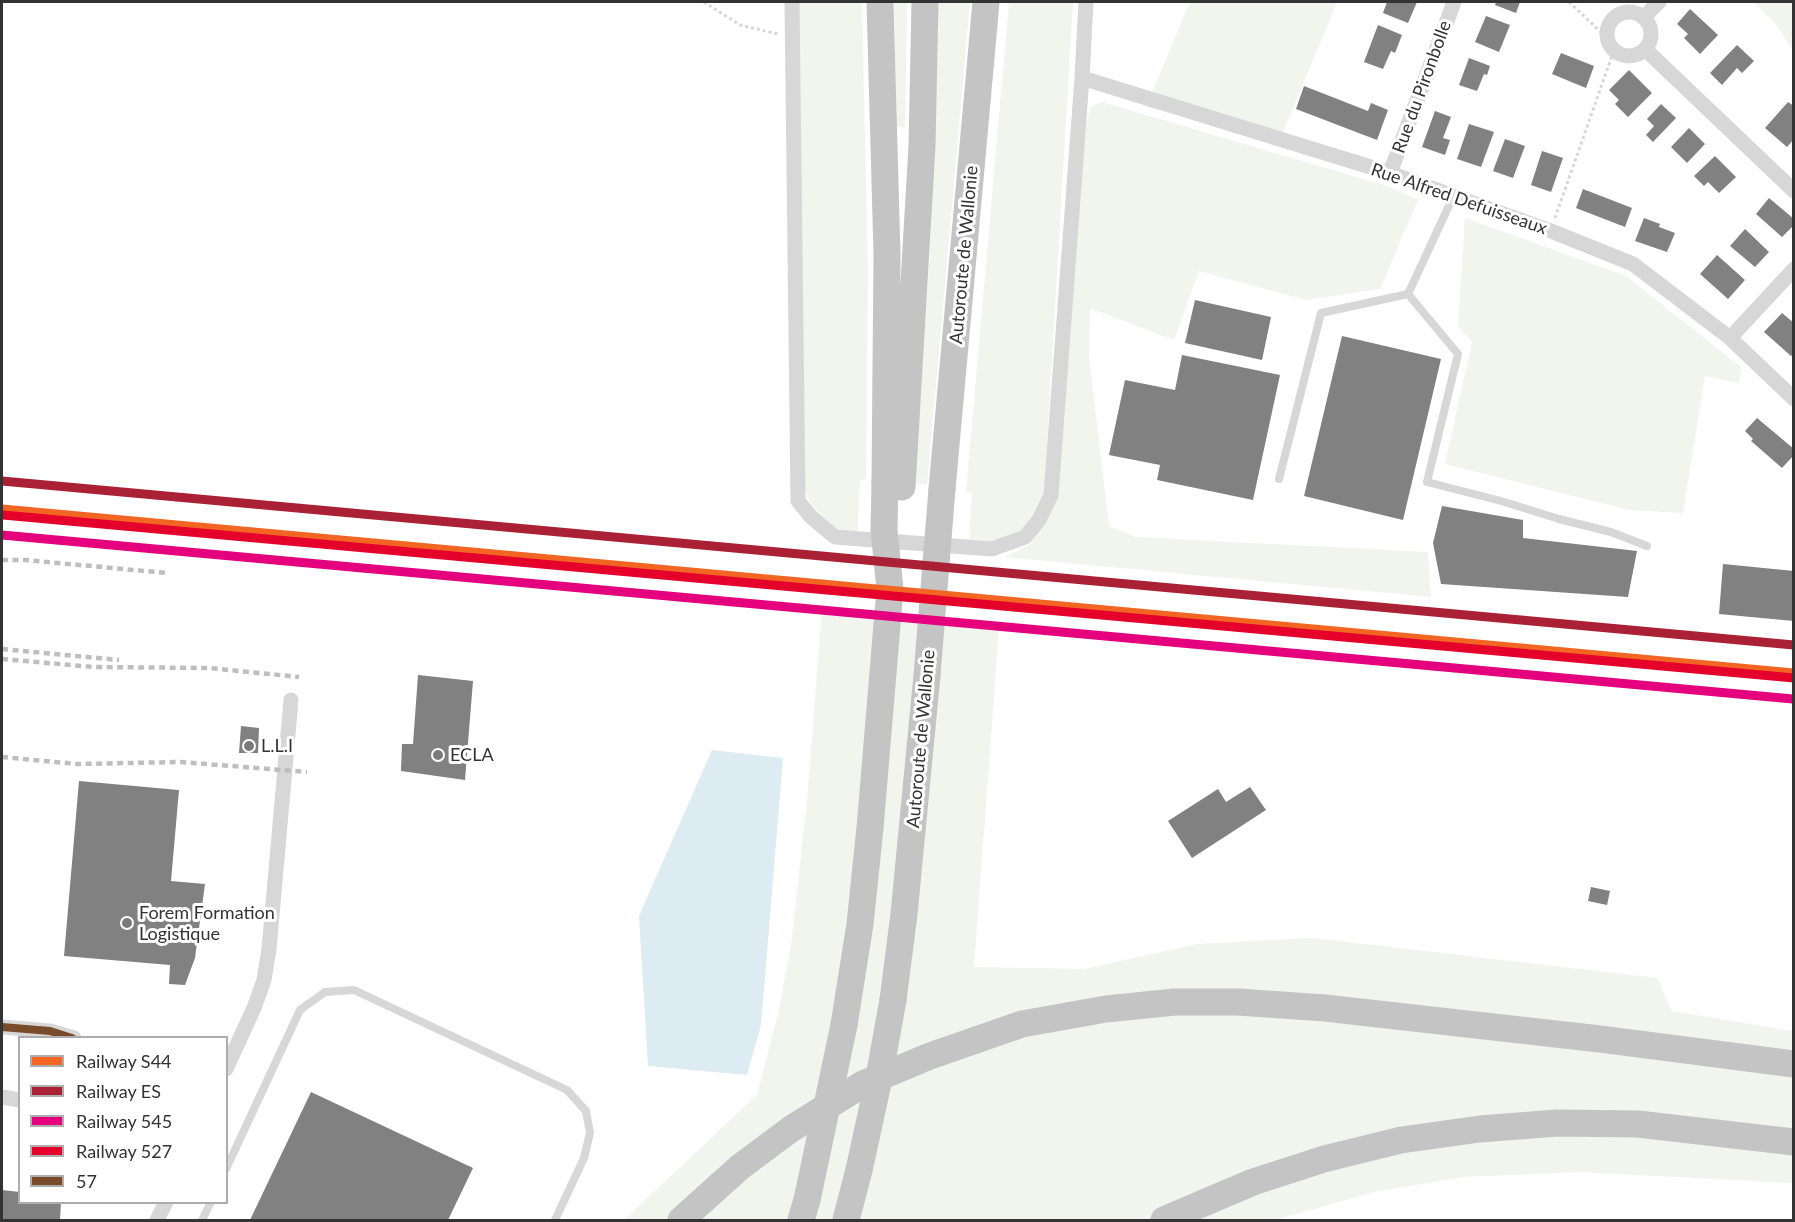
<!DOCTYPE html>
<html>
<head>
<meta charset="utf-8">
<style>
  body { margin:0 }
  #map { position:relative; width:1795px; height:1222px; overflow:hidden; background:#fff; font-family:Lato,sans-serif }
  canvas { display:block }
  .frame { position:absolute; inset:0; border:3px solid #333; pointer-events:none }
  .legend { position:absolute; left:18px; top:1036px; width:210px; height:168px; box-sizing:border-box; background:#fff; border:2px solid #adadad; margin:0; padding:8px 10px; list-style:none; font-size:18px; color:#333 }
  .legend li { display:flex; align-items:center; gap:12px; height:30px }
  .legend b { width:30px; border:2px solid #adadad }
</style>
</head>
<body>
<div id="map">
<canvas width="1795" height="1222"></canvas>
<div class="frame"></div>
<ul class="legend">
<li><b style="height:8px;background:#f26522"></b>Railway S44</li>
<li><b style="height:8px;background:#aa2135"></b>Railway ES</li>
<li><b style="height:8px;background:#e5007d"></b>Railway 545</li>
<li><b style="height:8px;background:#e4002b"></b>Railway 527</li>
<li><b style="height:8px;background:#7a4b2a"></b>57</li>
</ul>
</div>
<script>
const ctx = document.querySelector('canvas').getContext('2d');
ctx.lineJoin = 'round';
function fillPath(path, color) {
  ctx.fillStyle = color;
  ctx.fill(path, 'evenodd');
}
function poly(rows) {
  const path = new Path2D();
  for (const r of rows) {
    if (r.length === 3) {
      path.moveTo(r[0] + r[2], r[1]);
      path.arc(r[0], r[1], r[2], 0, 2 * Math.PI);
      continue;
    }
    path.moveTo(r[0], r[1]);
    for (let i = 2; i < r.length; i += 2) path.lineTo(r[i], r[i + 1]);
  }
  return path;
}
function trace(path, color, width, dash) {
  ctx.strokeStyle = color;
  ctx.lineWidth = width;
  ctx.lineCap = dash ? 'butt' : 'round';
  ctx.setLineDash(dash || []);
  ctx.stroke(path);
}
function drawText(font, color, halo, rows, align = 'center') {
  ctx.font = font + ' Lato,sans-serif';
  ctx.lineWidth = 6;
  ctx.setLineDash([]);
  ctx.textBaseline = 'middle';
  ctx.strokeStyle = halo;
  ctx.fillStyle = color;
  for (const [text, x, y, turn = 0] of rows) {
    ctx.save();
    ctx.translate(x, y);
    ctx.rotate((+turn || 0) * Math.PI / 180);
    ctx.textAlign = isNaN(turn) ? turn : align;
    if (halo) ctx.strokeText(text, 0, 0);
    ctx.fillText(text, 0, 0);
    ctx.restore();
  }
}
fillPath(poly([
  [795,2,862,2,868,274,866,479,860,481,857,536,831,527,810,503,804,487],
  [894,2,907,2,905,128,897,126],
  [936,2,970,2,927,485,914,483,930,252],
  [1009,2,1073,2,1044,495,1035,516,1021,530,994,541,969,544,972,493,966,492],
  [1190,2,1337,2,1281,137,1146,107],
  [1753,2,1793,2,1793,50,1775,23],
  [1102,102,1387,186,1418,200,1380,289,1306,300,1199,271,1174,340,1090,308,1089,356,1109,526,1136,537,1428,552,1431,597,1004,557,1028,546,1047,521,1058,492,1082,135,1091,107],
  [1465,218,1626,276,1741,367,1739,383,1705,376,1683,513,1630,510,1445,464,1472,342,1458,326],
  [822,609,999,630,974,967,1083,969,1198,944,1313,938,1657,978,1672,1011,1793,1031,1793,1183,1579,1172,1463,1177,1374,1192,1275,1220,624,1220,757,1095,778,1014,791,946,807,800]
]), '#f1f5ed');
fillPath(poly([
  [712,750,783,758,761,1025,747,1075,648,1066,639,916]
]), '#ddebf3');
fillPath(poly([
  [1387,2,1417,2,1408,23,1383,13],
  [1496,2,1520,2,1516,13,1495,5],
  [1690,9,1718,35,1700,54,1684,38,1688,34,1677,24],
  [1486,16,1510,25,1499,52,1475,42],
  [1378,25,1402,35,1395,53,1391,51,1383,69,1364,62],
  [1737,45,1754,61,1742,73,1737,68,1722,85,1710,73],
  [1561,53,1594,66,1586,88,1552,74],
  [1469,58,1490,66,1487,75,1484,74,1477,91,1459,85],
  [1629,70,1652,93,1628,117,1615,104,1619,100,1609,90],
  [1304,86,1368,111,1371,103,1388,110,1377,140,1296,109],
  [1788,102,1794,106,1794,139,1787,147,1765,128],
  [1661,104,1676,118,1653,142,1646,135,1654,126,1647,119],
  [1435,111,1451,117,1443,138,1450,140,1445,155,1422,147],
  [1469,124,1494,132,1481,167,1457,159],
  [1689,128,1705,144,1687,163,1671,147],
  [1505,139,1525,146,1513,178,1493,171],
  [1542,151,1563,158,1551,192,1531,185],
  [1715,156,1736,177,1719,193,1708,182,1704,186,1694,176],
  [1583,189,1632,208,1625,227,1576,208],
  [1769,198,1794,219,1794,225,1782,237,1756,214],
  [1644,218,1660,224,1659,227,1675,233,1667,252,1635,241],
  [1745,229,1769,252,1755,267,1730,246],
  [1717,255,1745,280,1728,299,1700,274],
  [1195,300,1271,317,1262,360,1185,343],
  [1782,313,1794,323,1794,354,1791,356,1764,332],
  [1342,336,1441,359,1403,520,1304,496],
  [1182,355,1280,375,1253,500,1157,480,1160,465,1109,455,1125,380,1175,390],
  [1757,418,1794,449,1794,455,1782,468,1751,441,1753,439,1745,431],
  [1442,506,1523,520,1523,538,1637,551,1628,597,1441,584,1433,543],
  [1723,564,1794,571,1794,621,1719,614],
  [418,675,473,681,465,780,401,771,402,744,413,744],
  [241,726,259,728,258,753,239,753],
  [79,781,179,790,171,881,205,884,195,958,185,985,169,984,170,965,64,956],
  [1250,787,1266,810,1192,858,1168,821,1218,789,1226,802],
  [1591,887,1610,891,1607,905,1588,901],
  [311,1092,473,1168,448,1220,250,1220],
  [2,1190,20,1192,20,1202,61,1202,60,1220,2,1220]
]), '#818181');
trace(poly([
  [704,2,740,25,778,34],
  [1569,2,1607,38],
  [1555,218,1614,50]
]), '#d6d6d6', 3, [3, 3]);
trace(poly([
  [1453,197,1408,294,1458,354,1427,482,1501,501,1559,519,1611,532,1647,546],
  [1279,479,1321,313,1408,294],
  [226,1169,300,1010,325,992,354,990,567,1090,586,1111,590,1133,584,1158,555,1220],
  [202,1220,211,1202]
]), '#d7d7d7', 8);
trace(poly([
  [792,2,798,501,811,517,835,537,992,549,1025,537,1039,520,1051,495,1082,78,1086,2],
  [1629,34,22],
  [1644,17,1659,2],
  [1645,49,1794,191],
  [1082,78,1390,173,1551,231,1633,264,1730,338,1794,399],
  [1390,173,1454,2],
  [1730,338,1794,269],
  [2,1027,50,1031,74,1038],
  [226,1069,254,1008,264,980,269,949,291,700],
  [2,1097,20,1100],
  [157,1220,166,1202]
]), '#d7d7d7', 15);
trace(poly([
  [880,2,887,254,885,482],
  [902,487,922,146,925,2],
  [942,489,986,2],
  [893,1000,904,914,927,675],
  [844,1025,860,924,870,828,890,589],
  [681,1220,740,1167,791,1129,863,1084,930,1056,1022,1024,1106,1009,1175,1002,1238,1002,1325,1008,1600,1039,1794,1064],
  [801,1220,807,1200],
  [846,1220,859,1170],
  [1164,1220,1253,1182,1324,1159,1401,1140,1480,1129,1557,1123,1638,1124,1794,1142]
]), '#c4c4c4', 27);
trace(poly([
  [2,560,25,560,167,573],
  [2,649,119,660],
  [2,659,93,667,209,668,299,677],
  [2,757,77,764,181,762,307,772]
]), '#bebebe', 4.5, [6, 4.5]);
trace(poly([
  [885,482,884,530,890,589],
  [927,675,942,489],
  [859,1170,878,1083,893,1000],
  [807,1200,844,1025]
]), '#c4c4c4', 27);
trace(poly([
  [2,1027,50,1031,72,1038]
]), '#7a4b2a', 8);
trace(poly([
  [2,509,1794,673]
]), '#f26522', 9);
trace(poly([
  [2,481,1794,645]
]), '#aa2135', 9);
trace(poly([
  [2,535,1793,699]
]), '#e5007d', 9);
trace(poly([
  [3,515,1794,678]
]), '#e4002b', 9);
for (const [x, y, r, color] of [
  [249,746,6,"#7a7a7a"],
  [438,755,6,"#7a7a7a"],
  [127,923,6,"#7a7a7a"]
]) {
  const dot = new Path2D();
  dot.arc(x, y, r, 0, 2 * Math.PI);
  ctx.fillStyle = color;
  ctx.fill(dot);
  trace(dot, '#fff', 2);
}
drawText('18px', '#333', '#fff', [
  ["Rue du Pironbolle",1422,87,-70],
  ["Rue Alfred Defuisseaux",1459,199,19],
  ["Autoroute de Wallonie",964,255,-85],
  ["Autoroute de Wallonie",921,739,-85]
]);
drawText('18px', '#333', '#fff', [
  ["L.L.I",261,746],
  ["ECLA",450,755],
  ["Forem Formation",139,913],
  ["Logistique",139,934]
], 'left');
</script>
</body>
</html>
